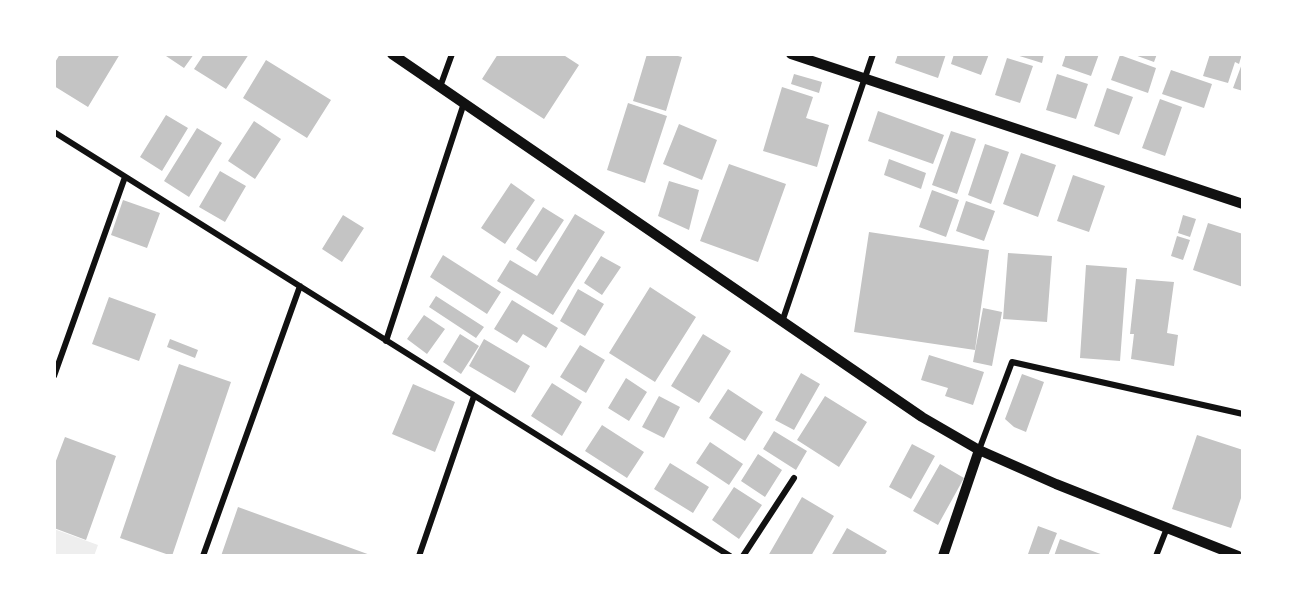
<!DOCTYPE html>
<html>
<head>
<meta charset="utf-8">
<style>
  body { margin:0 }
  #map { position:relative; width:1297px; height:610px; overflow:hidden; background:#fff; font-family:"Nunito Sans",sans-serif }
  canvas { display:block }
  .frame { position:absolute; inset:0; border:56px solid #fff; pointer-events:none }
</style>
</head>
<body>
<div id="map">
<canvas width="1297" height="610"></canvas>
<div class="frame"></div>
</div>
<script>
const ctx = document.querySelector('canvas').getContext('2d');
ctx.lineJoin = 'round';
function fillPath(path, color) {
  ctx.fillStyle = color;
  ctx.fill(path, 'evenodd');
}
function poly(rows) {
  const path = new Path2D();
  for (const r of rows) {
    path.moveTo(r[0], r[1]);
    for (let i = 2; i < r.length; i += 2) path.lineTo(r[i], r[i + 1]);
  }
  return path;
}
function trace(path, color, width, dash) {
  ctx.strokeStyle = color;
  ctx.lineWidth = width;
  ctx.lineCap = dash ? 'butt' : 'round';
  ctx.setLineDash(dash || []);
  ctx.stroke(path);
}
fillPath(poly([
  [54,529,98,545,94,556,54,556]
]), '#eee');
fillPath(poly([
  [60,54,120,54,88,107,54,86,54,64],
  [163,54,194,54,184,68],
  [204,54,249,54,226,89,194,69],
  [498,54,562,54,579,65,544,119,482,79],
  [647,54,670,54,682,57,666,111,633,101],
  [898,54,946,54,938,78,895,63],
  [954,54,989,54,981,75,951,64],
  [1013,54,1044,54,1042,63],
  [1066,54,1099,54,1091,76,1062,66],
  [1132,54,1157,54,1154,62],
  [1210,54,1242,54,1239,64,1235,62,1228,83,1203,76],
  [1120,55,1156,68,1148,93,1111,80],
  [1007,58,1033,66,1020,103,995,95],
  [266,60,331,100,307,138,243,98],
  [1243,61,1243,91,1233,88],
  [1171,70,1212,84,1204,108,1162,94],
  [794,74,822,82,819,93,791,84],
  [1057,74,1088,84,1076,119,1046,110],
  [782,87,813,97,806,118,829,125,817,167,763,151],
  [1107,88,1133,97,1119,135,1094,126],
  [1160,99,1182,107,1165,156,1142,148],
  [628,103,667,116,645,183,607,170],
  [878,111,944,135,933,164,868,141],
  [166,115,188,128,162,171,140,157],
  [254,121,281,139,255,179,228,161],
  [679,124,717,140,702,180,663,164],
  [197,128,222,143,189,197,164,181],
  [951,131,976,139,957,194,932,185],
  [985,144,1009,152,991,204,968,195],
  [1021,153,1056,165,1038,217,1003,204],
  [889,159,926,173,921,189,884,175],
  [729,164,786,184,758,262,700,241],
  [220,171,246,186,225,222,199,207],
  [1073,175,1105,186,1089,232,1057,221],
  [669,181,699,190,689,230,658,216],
  [511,183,535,200,505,244,481,228],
  [932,190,959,200,946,237,919,227],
  [123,200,160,213,147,248,111,235],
  [966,201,995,211,984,241,956,231],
  [543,207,564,220,536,262,516,249],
  [575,214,605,232,553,315,497,281,510,260,537,276],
  [343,215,364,228,342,262,322,249],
  [1183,215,1196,219,1190,237,1178,233],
  [1208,223,1243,234,1243,287,1193,270],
  [869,232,989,250,975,350,854,332],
  [1177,236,1190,240,1183,260,1171,256],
  [1008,253,1052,256,1047,322,1003,319],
  [443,255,501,292,487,314,430,277],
  [601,256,621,267,602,295,584,283],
  [1086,265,1127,268,1120,361,1080,358],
  [1136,279,1174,282,1167,333,1178,335,1174,366,1131,359,1134,334,1130,334],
  [650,287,696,317,655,382,609,353],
  [578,289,604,304,585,336,560,321],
  [436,296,484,327,476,338,429,307],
  [109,297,156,314,139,361,92,344],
  [512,300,558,328,546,348,523,334,517,343,494,329],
  [983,308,1002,312,992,366,973,362],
  [424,315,445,329,427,354,407,339],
  [460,334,479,346,461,374,443,362],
  [703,334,731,351,699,403,671,386],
  [170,339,198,350,195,358,167,347],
  [484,339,530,366,515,393,469,366],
  [580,345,605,360,586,393,560,377],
  [929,355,984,372,973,405,945,396,948,388,921,380],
  [179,364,231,382,172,556,120,538],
  [801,373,820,384,794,430,775,420],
  [1022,374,1044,382,1026,432,1014,427,1005,419],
  [626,378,647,392,629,421,608,408],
  [552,383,582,402,562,436,531,416],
  [413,384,455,402,435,452,392,434],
  [728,389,763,412,745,441,709,418],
  [659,396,680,407,664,438,642,427],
  [825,396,867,422,839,467,797,440],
  [602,425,644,452,627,478,585,451],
  [774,431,807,451,796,470,763,449],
  [1197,435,1243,450,1243,492,1231,528,1172,509],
  [65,437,116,456,86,540,54,528,54,466],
  [710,442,743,464,729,485,696,463],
  [912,444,935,456,911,499,889,487],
  [758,454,782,470,765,497,741,481],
  [670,463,709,487,693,513,654,489],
  [940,464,964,478,938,525,913,511],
  [734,487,762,505,739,539,712,520],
  [802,497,834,516,811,556,768,556],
  [238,507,373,556,221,556],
  [1038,526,1057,533,1048,556,1028,554],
  [847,528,887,551,884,556,831,556],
  [1060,539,1106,556,1054,556]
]), '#c4c4c4');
trace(poly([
  [440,87,452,54],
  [54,132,730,556],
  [782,322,873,54],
  [386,341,464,103],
  [54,376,125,177],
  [979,450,1012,362,1243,414],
  [203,556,300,286],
  [419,556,474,396],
  [743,556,794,478],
  [1156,556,1167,528]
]), '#111', 6);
trace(poly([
  [392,54,922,417,979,450,1056,484,1238,556],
  [791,54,1243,204],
  [943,556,979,450]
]), '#111', 10);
</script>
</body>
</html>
